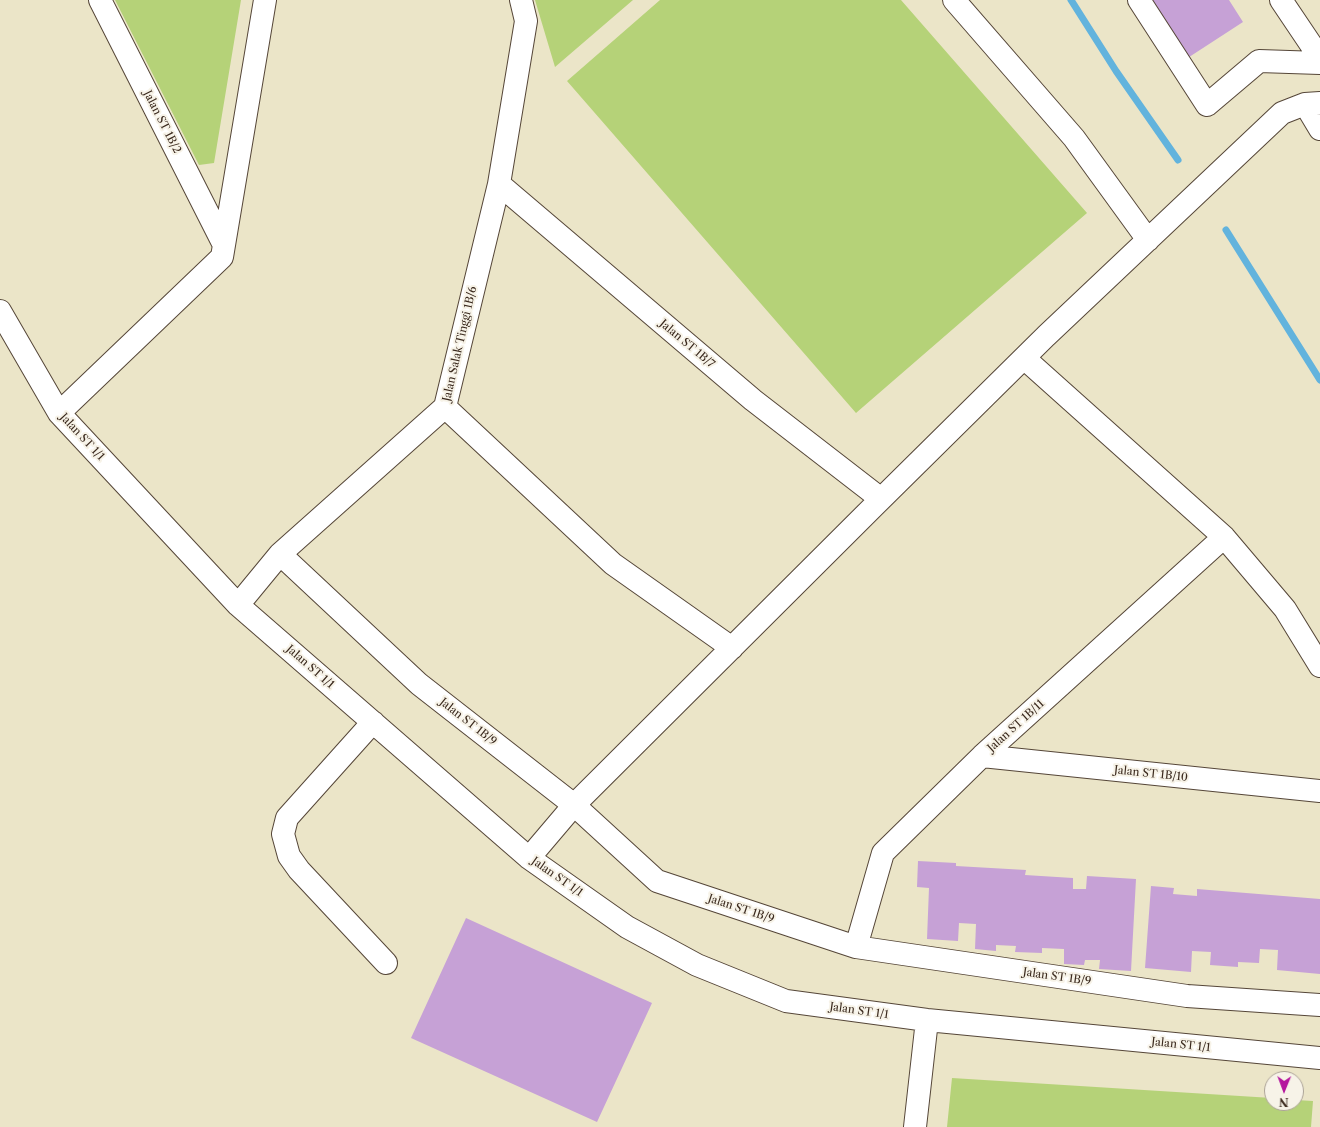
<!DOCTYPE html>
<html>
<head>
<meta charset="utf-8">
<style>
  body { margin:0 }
  #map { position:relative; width:1320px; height:1127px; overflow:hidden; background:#ebe5c8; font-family:"Libre Caslon Text",serif }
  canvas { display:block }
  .north { position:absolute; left:1264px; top:1071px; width:40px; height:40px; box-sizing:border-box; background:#f7f3e8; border:1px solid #aca397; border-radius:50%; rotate:181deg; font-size:11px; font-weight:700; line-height:16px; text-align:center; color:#3b2a1e }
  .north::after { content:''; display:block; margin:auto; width:14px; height:18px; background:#b5179e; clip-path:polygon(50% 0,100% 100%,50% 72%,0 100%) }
</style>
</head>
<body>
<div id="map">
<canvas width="1320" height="1127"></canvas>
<div class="north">N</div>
</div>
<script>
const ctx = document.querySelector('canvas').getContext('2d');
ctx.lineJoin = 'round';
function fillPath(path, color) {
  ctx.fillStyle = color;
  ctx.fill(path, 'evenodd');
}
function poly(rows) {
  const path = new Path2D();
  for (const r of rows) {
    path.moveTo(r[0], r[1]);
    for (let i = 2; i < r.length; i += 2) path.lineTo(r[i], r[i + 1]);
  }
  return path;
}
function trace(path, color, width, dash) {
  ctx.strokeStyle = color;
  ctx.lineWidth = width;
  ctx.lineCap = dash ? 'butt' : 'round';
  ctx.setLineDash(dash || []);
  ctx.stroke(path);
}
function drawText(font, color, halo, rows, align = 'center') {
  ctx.font = font + ' "Libre Caslon Text",serif';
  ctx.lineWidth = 4;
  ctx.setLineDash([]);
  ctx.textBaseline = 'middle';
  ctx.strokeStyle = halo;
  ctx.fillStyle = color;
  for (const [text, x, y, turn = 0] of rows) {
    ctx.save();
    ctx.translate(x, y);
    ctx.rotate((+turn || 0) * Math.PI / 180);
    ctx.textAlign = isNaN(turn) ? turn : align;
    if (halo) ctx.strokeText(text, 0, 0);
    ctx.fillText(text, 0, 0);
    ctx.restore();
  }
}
fillPath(poly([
  [115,0,241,0,214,163,199,165],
  [535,0,633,0,555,67],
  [660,0,901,0,1087,213,856,413,567,81],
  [952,1078,1272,1098,1272,1103,1296,1103,1296,1100,1313,1101,1311,1127,947,1127]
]), '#b5d278');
trace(poly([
  [1071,0,1116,71,1178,160],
  [1226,230,1320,380]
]), '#62b3dd', 7);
fillPath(poly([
  [1143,0,1229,0,1243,22,1183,61],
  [918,861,956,863,956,866,1026,870,1025,875,1073,878,1073,889,1086,889,1087,876,1136,879,1131,971,1099,969,1100,960,1085,960,1084,965,1064,964,1064,949,1042,948,1042,953,1015,952,1016,946,996,945,996,951,975,949,976,924,959,923,958,941,927,939,929,888,917,887],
  [1151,886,1174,888,1173,894,1197,896,1197,889,1320,899,1320,974,1277,970,1278,950,1260,949,1259,963,1238,962,1238,967,1210,965,1211,952,1192,951,1191,972,1145,968],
  [466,918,652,1003,597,1122,411,1038]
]), '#c6a1d6');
const minor = poly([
  [100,0,224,245],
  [954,0,1074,138,1148,240],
  [1139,0,1207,105,1259,61,1320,63],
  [1281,0,1320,58],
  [1305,104,1320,129],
  [499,184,753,400,881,499],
  [0,311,59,413,238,605,529,858,627,927,697,965,786,1001,927,1020,1320,1058],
  [1024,358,1224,537,1285,609,1320,666],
  [445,407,613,564,732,648],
  [59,413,222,257,265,0],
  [280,554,419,684,574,805,657,881,856,947,1187,996,1320,1005],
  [238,605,280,554,445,407,499,184,526,21,521,0],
  [373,722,287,818,283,834,289,856,299,870,386,963],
  [982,756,1320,791],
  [529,858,574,805,875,505,1046,336,1282,113,1305,104,1320,103],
  [856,947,883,853,982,756,1224,537],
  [915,1127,927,1020]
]);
trace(minor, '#554638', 24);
trace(minor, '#fff', 22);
drawText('11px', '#3b2a1e', '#f7f3e8', [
  ["Jalan ST 1B/2",162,122,63],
  ["Jalan Salak Tinggi 1B/6",460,344,-77],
  ["Jalan ST 1B/7",687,344,40],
  ["Jalan ST 1/1",82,437,47],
  ["Jalan ST 1/1",310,667,41],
  ["Jalan ST 1B/9",468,722,38],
  ["Jalan ST 1B/11",1016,726,-42],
  ["Jalan ST 1B/10",1151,774,6],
  ["Jalan ST 1/1",557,877,35],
  ["Jalan ST 1B/9",741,909,18],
  ["Jalan ST 1B/9",1057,977,8],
  ["Jalan ST 1/1",859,1011,8],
  ["Jalan ST 1/1",1181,1045,6]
]);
</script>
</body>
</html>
